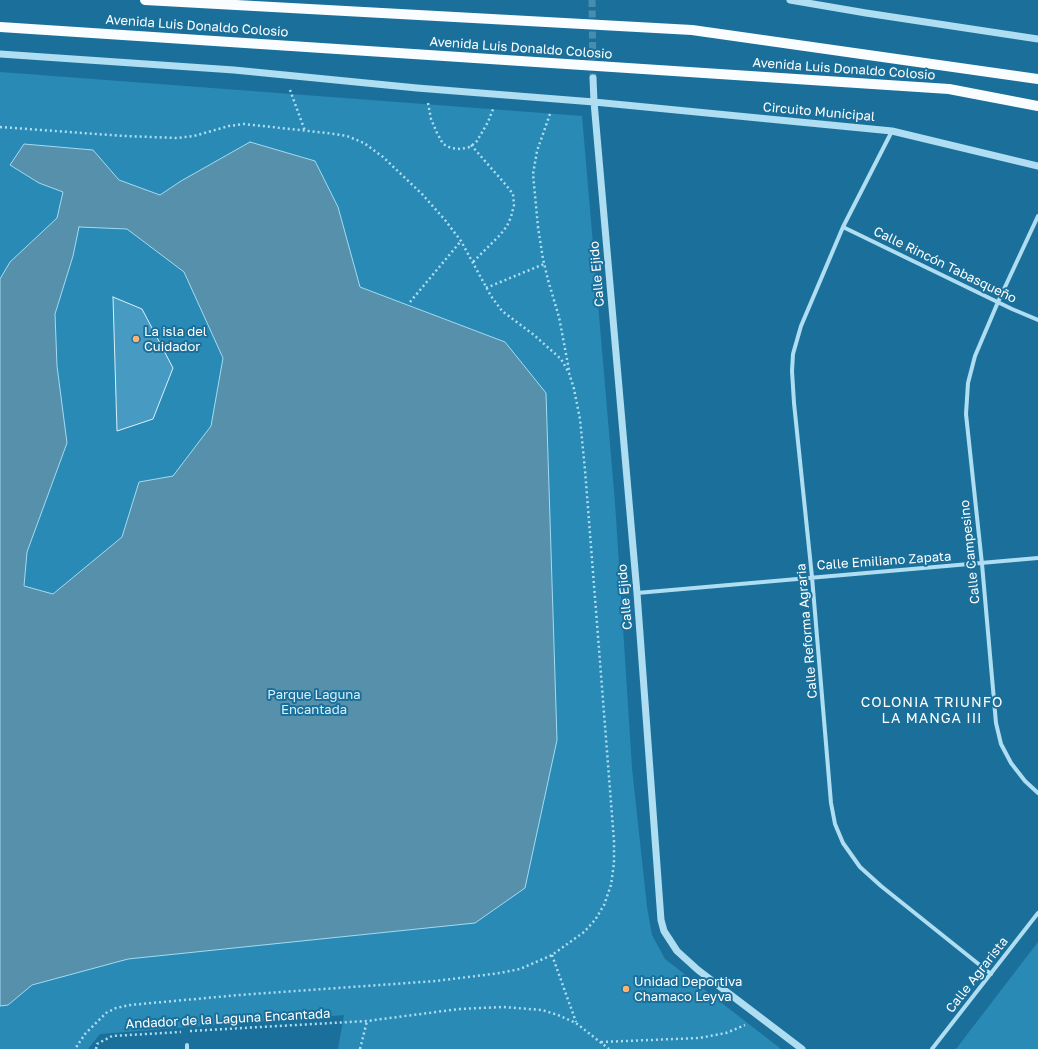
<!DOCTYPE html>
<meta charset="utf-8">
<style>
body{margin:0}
canvas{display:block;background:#1a709a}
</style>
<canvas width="1038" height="1049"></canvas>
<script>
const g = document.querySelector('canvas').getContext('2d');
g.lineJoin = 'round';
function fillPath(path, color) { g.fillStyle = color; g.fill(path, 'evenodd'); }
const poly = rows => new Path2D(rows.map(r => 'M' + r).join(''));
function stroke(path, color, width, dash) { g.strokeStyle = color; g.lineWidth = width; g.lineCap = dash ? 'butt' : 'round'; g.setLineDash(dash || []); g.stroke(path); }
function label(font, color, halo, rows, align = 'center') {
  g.font = font + ' "Golos Text",sans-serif'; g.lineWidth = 4; g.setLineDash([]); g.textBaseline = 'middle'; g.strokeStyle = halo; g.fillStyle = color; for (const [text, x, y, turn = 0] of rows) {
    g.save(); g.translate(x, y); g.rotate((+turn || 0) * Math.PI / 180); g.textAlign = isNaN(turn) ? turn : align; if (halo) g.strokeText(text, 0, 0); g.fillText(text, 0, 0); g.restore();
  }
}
fillPath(poly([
 [0,72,582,116,615,503,632,768,647,907,652,935,665,959,781,1049,338,1049,344,1015,100,1034,88,1049,0,1049],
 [1038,942,1038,1049,956,1049]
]), '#298ab6');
const water = poly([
 [250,142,315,161,338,207,360,287,505,342,546,393,557,740,525,888,475,923,128,959,32,985,8,1005,0,1006,0,279,10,262,57,218,63,192,39,183,10,165,24,144,93,150,119,180,160,195,181,181,250,142],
 [79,227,127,229,184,272,223,358,211,426,173,476,139,482,122,537,53,594,24,586,27,552,67,443,57,366,55,314,73,256,79,227]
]);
fillPath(water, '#5690ab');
stroke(water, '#a2dbf3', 1);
const building = poly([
 [113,297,142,309,173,368,153,419,117,431,113,297]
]);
fillPath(building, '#479bc2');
stroke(building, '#d7f0fc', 1);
stroke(poly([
 [592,0,593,78]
]), '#488dae', 7, [7, 3.5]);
stroke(poly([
 [290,90,305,131],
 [428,103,431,119,437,133,443,144,451,148,461,149,470,147,477,141,488,122,493,109],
 [550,114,537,151,533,174,538,227,543,259,548,280,559,317,569,370],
 [0,127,124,136,177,138,194,136,229,126,244,124,327,133,347,136,364,143,383,157,422,194,445,220,461,241,491,296,502,311,534,335,561,359,569,373,574,389,580,419,585,470,614,841,614,863,611,885,604,905,595,920,584,932,552,955,520,969,500,973,436,981,239,995,130,1005,116,1008,106,1013,85,1034,75,1049],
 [471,145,506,185,513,194,514,205,511,217,507,226,500,235,473,262],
 [486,288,544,264],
 [410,302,461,241],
 [552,955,576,1022],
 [190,1031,367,1021,459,1009,503,1007,542,1010,558,1015,576,1023,609,1049],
 [601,1042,699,1038,726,1033,745,1025],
 [96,1049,97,1044,112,1036,181,1032],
 [360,1049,367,1021]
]), '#afddf1', 2.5, [2, 3]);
stroke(poly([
 [892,131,843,227,801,326,793,354,792,371,794,403,812,577,831,803,835,824,843,843,860,867,881,886,991,974],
 [1038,216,998,302,975,356,968,383,966,414,982,564,996,723,1001,744,1011,763,1025,781,1038,793],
 [843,227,1012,309,1038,320],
 [637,593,1038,558],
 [187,1049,187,1045],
 [932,1049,1038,913]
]), '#afddf1', 4);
stroke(poly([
 [790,0,866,13,1038,39],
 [0,54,234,70,417,88,594,102,892,131,1038,166],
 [593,78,594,102,637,593,661,920,664,931,677,951,698,970,802,1049]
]), '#afddf1', 7);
stroke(poly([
 [145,0,692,30,1038,79],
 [0,27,949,89,1038,106]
]), '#fafdff', 10);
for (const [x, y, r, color] of [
 [136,339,4,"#ffb370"],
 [626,989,4,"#ffb370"]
]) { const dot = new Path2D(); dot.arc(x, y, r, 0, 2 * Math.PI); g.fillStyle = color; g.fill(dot); stroke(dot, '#1a709a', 1.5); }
label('13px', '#fff', '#1a709a', [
 ["Avenida Luis Donaldo Colosio",197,26,4],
 ["Avenida Luis Donaldo Colosio",521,48,4],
 ["Avenida Luis Donaldo Colosio",844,69,4],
 ["Circuito Municipal",819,112,5],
 ["Calle Rincón Tabasqueño",945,265,26],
 ["Calle Ejido",597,274,-95],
 ["Calle Campesino",970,552,-96],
 ["Calle Emiliano Zapata",884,561,-4],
 ["Calle Ejido",625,597,-95],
 ["Calle Reforma Agraria",807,631,-95],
 ["Calle Agrarista",977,975,-52],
 ["Andador de la Laguna Encantada",228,1019,-3]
]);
label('13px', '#fff', '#1a709a', [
 ["La isla del",144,332],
 ["Cuidador",144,347],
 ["Unidad Deportiva",634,982],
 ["Chamaco Leyva",634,997]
], 'left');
label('13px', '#d7f0fc', '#1a709a', [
 ["Parque Laguna",314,695],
 ["Encantada",314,710]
]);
g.letterSpacing = '1px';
label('14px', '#fff', '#1a709a', [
 ["COLONIA TRIUNFO",932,703],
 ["LA MANGA III",932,719]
]);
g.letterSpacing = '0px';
</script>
